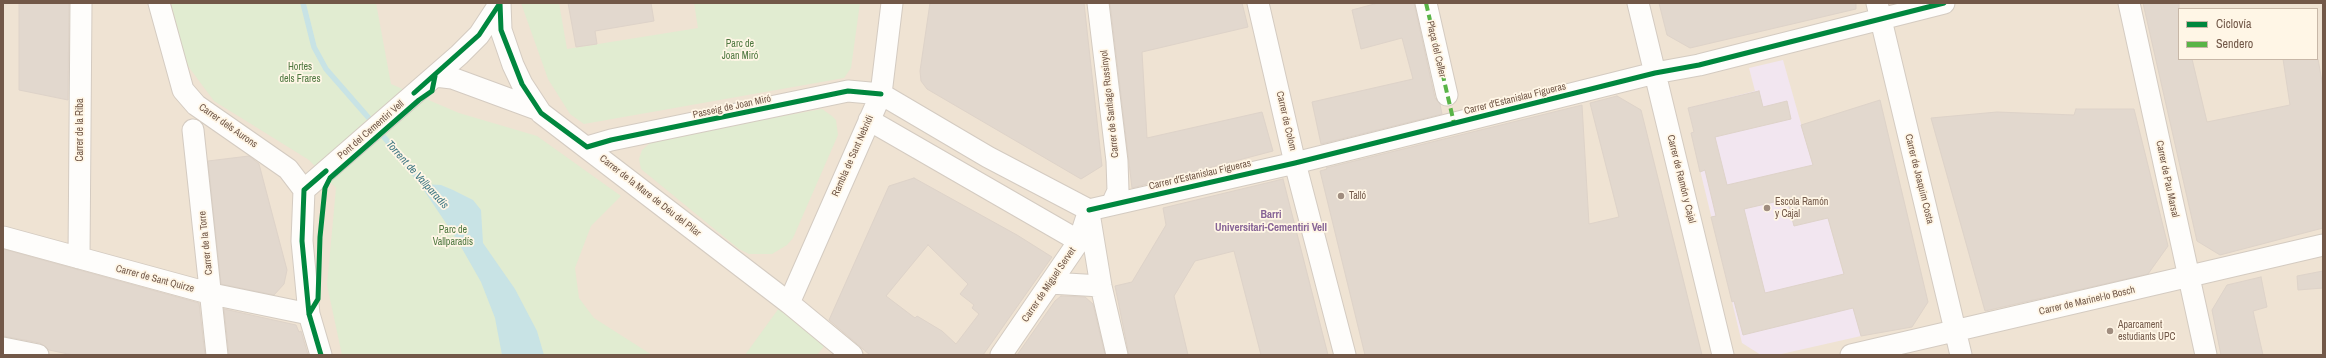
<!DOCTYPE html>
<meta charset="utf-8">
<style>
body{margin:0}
#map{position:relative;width:2326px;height:358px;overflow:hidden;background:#f6f0e6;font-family:"Archivo Narrow",sans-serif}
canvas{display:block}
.frame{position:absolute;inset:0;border:4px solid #725848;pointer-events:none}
.legend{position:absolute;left:2178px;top:8px;width:140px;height:52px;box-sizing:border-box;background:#fff6e6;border:1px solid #c7b7a7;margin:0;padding:5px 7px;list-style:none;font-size:12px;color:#725848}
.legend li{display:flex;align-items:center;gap:8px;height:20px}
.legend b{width:20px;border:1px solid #c7b7a7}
</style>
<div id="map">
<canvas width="2326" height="358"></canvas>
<div class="frame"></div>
<ul class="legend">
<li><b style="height:5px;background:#00873e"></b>Ciclovía</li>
<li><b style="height:5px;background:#59b447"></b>Sendero</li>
</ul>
</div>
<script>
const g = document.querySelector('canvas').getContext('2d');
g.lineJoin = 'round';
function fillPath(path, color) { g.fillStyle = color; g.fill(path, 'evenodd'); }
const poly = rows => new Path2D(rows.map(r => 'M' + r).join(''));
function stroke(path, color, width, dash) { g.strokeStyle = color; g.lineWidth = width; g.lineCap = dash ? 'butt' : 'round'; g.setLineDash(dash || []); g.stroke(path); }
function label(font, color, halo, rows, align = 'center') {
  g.font = font + ' "Archivo Narrow",sans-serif'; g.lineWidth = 3.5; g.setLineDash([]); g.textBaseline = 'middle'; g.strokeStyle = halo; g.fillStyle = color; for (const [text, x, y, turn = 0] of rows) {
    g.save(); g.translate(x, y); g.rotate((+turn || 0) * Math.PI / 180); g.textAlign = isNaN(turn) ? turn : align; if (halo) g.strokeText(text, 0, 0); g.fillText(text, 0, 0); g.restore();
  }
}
fillPath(poly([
 [3,3,2323,3,2323,355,3,355],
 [2179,9,2317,9,2317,59,2179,59]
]), '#efe3d3');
fillPath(poly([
 [1783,60,1861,336,1777,355,1761,355,1742,343,1691,133,1694,132,1688,108,1755,91,1749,68]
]), '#f2e6f0');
fillPath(poly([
 [171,3,376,3,391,84,459,113,537,136,621,196,591,226,575,268,579,298,594,318,652,355,342,355,327,285,336,188,309,160,214,101,185,62],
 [521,3,559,3,567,49,698,28,694,3,860,3,851,68,844,78,584,124,570,114,548,79],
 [822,109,832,116,836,120,838,135,793,238,787,245,772,254,749,254,739,249,641,169,639,159,642,150,655,139],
 [779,308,825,345,817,355,745,355]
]), '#e1ecd1');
fillPath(poly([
 [422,184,441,185,453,190,473,200,481,210,483,243,515,289,537,331,544,355,502,355,495,318,481,282,456,238,423,189]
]), '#c8e3e5');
stroke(poly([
 [303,3,314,47,326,69,374,124],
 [379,131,427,189]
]), '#c8e3e5', 5.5);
const building = poly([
 [19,3,69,3,68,100,19,90,19,3],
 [568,3,651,3,654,21,595,31,597,44,576,47,568,3],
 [930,3,1084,3,1102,166,1081,179,927,89,921,81,920,71,930,3],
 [1110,3,1242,3,1248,27,1142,52,1147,138,1262,112,1273,151,1132,188,1110,3],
 [1378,3,1414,3,1435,98,1440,104,1442,114,1321,144,1312,102,1413,79,1402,38,1361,49,1352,10,1378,3],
 [1659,3,1856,3,1856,9,1690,48,1667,35,1659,3],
 [2143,3,2179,3,2179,59,2192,59,2207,122,2290,105,2283,59,2318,59,2323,87,2323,228,2220,255,2197,241,2143,3],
 [1759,91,1763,107,1787,101,1791,119,1715,137,1727,185,1813,165,1801,125,1880,100,1928,302,1912,327,1861,336,1853,308,1743,335,1734,301,1732,302,1711,217,1716,216,1705,170,1700,172,1691,133,1694,132,1688,108,1759,91],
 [1787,199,1794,226,1828,218,1844,274,1765,293,1744,209,1787,199],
 [1617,96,1641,110,1702,355,1365,355,1320,171,1327,169,1326,168,1582,105,1589,224,1619,217,1590,103,1617,96],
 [2076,109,2134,109,2168,246,2148,274,1985,311,1931,118,1997,112,2074,115,2076,109],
 [249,156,259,164,287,270,284,284,274,295,221,284,208,161,249,156],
 [914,178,1017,235,1052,257,983,355,870,355,829,320,889,186,914,178],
 [928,245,968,284,960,294,974,305,972,308,979,314,956,344,942,331,917,316,915,318,886,296,928,245],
 [1283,179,1328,355,1261,355,1234,251,1195,261,1174,296,1188,355,1129,355,1115,286,1132,282,1166,225,1163,208,1283,179],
 [3,249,199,303,205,355,73,355,49,350,40,343,3,336,3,249],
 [2323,271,2323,288,2298,290,2297,276,2323,271],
 [2261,277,2267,307,2253,311,2263,355,2221,355,2212,310,2227,285,2261,277],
 [1061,296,1085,297,1093,304,1105,355,1017,355,1055,301,1061,296],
 [224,309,296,325,299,332,301,331,308,355,229,355,224,309]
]);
fillPath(building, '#e2d8ce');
stroke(building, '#ded3c9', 1);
const street = poly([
 [159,3,183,90,196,105,288,169,304,190],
 [500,3,501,30,513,65,522,84,541,113,789,303,852,355],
 [1098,3,1117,161,1118,191,1112,204],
 [1258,3,1295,163,1345,355],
 [1426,3,1447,95],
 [1638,3,1723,355],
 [1877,3,1961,355],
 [2129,3,2206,355],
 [435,76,452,78,539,110],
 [869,120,1079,241],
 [193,130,217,355],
 [587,147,611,140,848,91,881,94,988,157,1089,210],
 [304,190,459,55,479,35,500,3],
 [304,190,302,241,309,314,321,355],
 [1089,210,1295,163,1655,73,1699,65,1944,3],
 [1089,213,1101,286,1117,355],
 [3,237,212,294,309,314],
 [79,258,81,3],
 [1050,283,1101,286],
 [789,303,881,94,892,3],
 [3,348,38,355],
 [1001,355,1079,241,1089,210],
 [1851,355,2323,245]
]);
stroke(street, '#d4cbc1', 23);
stroke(street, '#fefdfb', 21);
stroke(poly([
 [1426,3,1454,123]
]), '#59b447', 4, [8, 4]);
stroke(poly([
 [500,3,501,30,522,84,541,113,587,147,611,140,848,91,881,94],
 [414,93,479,35,500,3],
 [1089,210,1295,163,1655,73,1699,65,1944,3],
 [309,314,318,299,320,237,325,188,330,178,419,100,432,91,435,76],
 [321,355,309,314,302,241,304,190,326,171]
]), '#00873e', 5);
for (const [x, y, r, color] of [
 [1341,196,4,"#a08d7f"],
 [1767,208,4,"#a08d7f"],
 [2110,331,4,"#a08d7f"]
]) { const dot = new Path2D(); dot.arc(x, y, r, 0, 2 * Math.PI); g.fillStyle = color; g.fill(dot); stroke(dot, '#fff6e6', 1.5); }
label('10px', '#4f7840', '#fff6e6', [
 ["Parc de",740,44],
 ["Joan Miró",740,56],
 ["Hortes",300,67],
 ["dels Frares",300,79],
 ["Parc de",453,230],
 ["Vallparadís",453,242]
]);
label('10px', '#725848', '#fff6e6', [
 ["Plaça del Celler",1436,49,77],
 ["Carrer d'Estanislau Figueras",1515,99,-14],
 ["Carrer de Santiago Russinyol",1110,104,-96],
 ["Passeig de Joan Miró",732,107,-12],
 ["Carrer de Colom",1286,121,77],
 ["Carrer dels Aurons",228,126,35],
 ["Carrer de la Riba",80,130,-90],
 ["Pont del Cementiri Vell",371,130,-41],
 ["Rambla de Sant Nebridi",853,156,-66],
 ["Carrer d'Estanislau Figueras",1200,175,-13],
 ["Carrer de Ramón y Cajal",1681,179,76],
 ["Carrer de Joaquim Costa",1919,179,76],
 ["Carrer de Pau Marsal",2167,179,78],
 ["Carrer de la Mare de Déu del Pilar",650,196,38],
 ["Carrer de la Torre",206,243,-96],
 ["Carrer de Sant Quirze",155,279,15],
 ["Carrer de Miguel Servet",1049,285,-56],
 ["Carrer de Marinel·lo Bosch",2087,301,-13]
]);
label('10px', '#725848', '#fff6e6', [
 ["Talló",1349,196],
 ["Escola Ramón",1775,202],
 ["y Cajal",1775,214],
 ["Aparcament",2118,325],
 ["estudiants UPC",2118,337]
], 'left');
label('italic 11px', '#427985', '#fff6e6', [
 ["Torrent de Vallparadis",417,175,48]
]);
label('bold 11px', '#866396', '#fff6e6', [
 ["Barri",1271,215],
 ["Universitari-Cementiri Vell",1271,228]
]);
</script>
